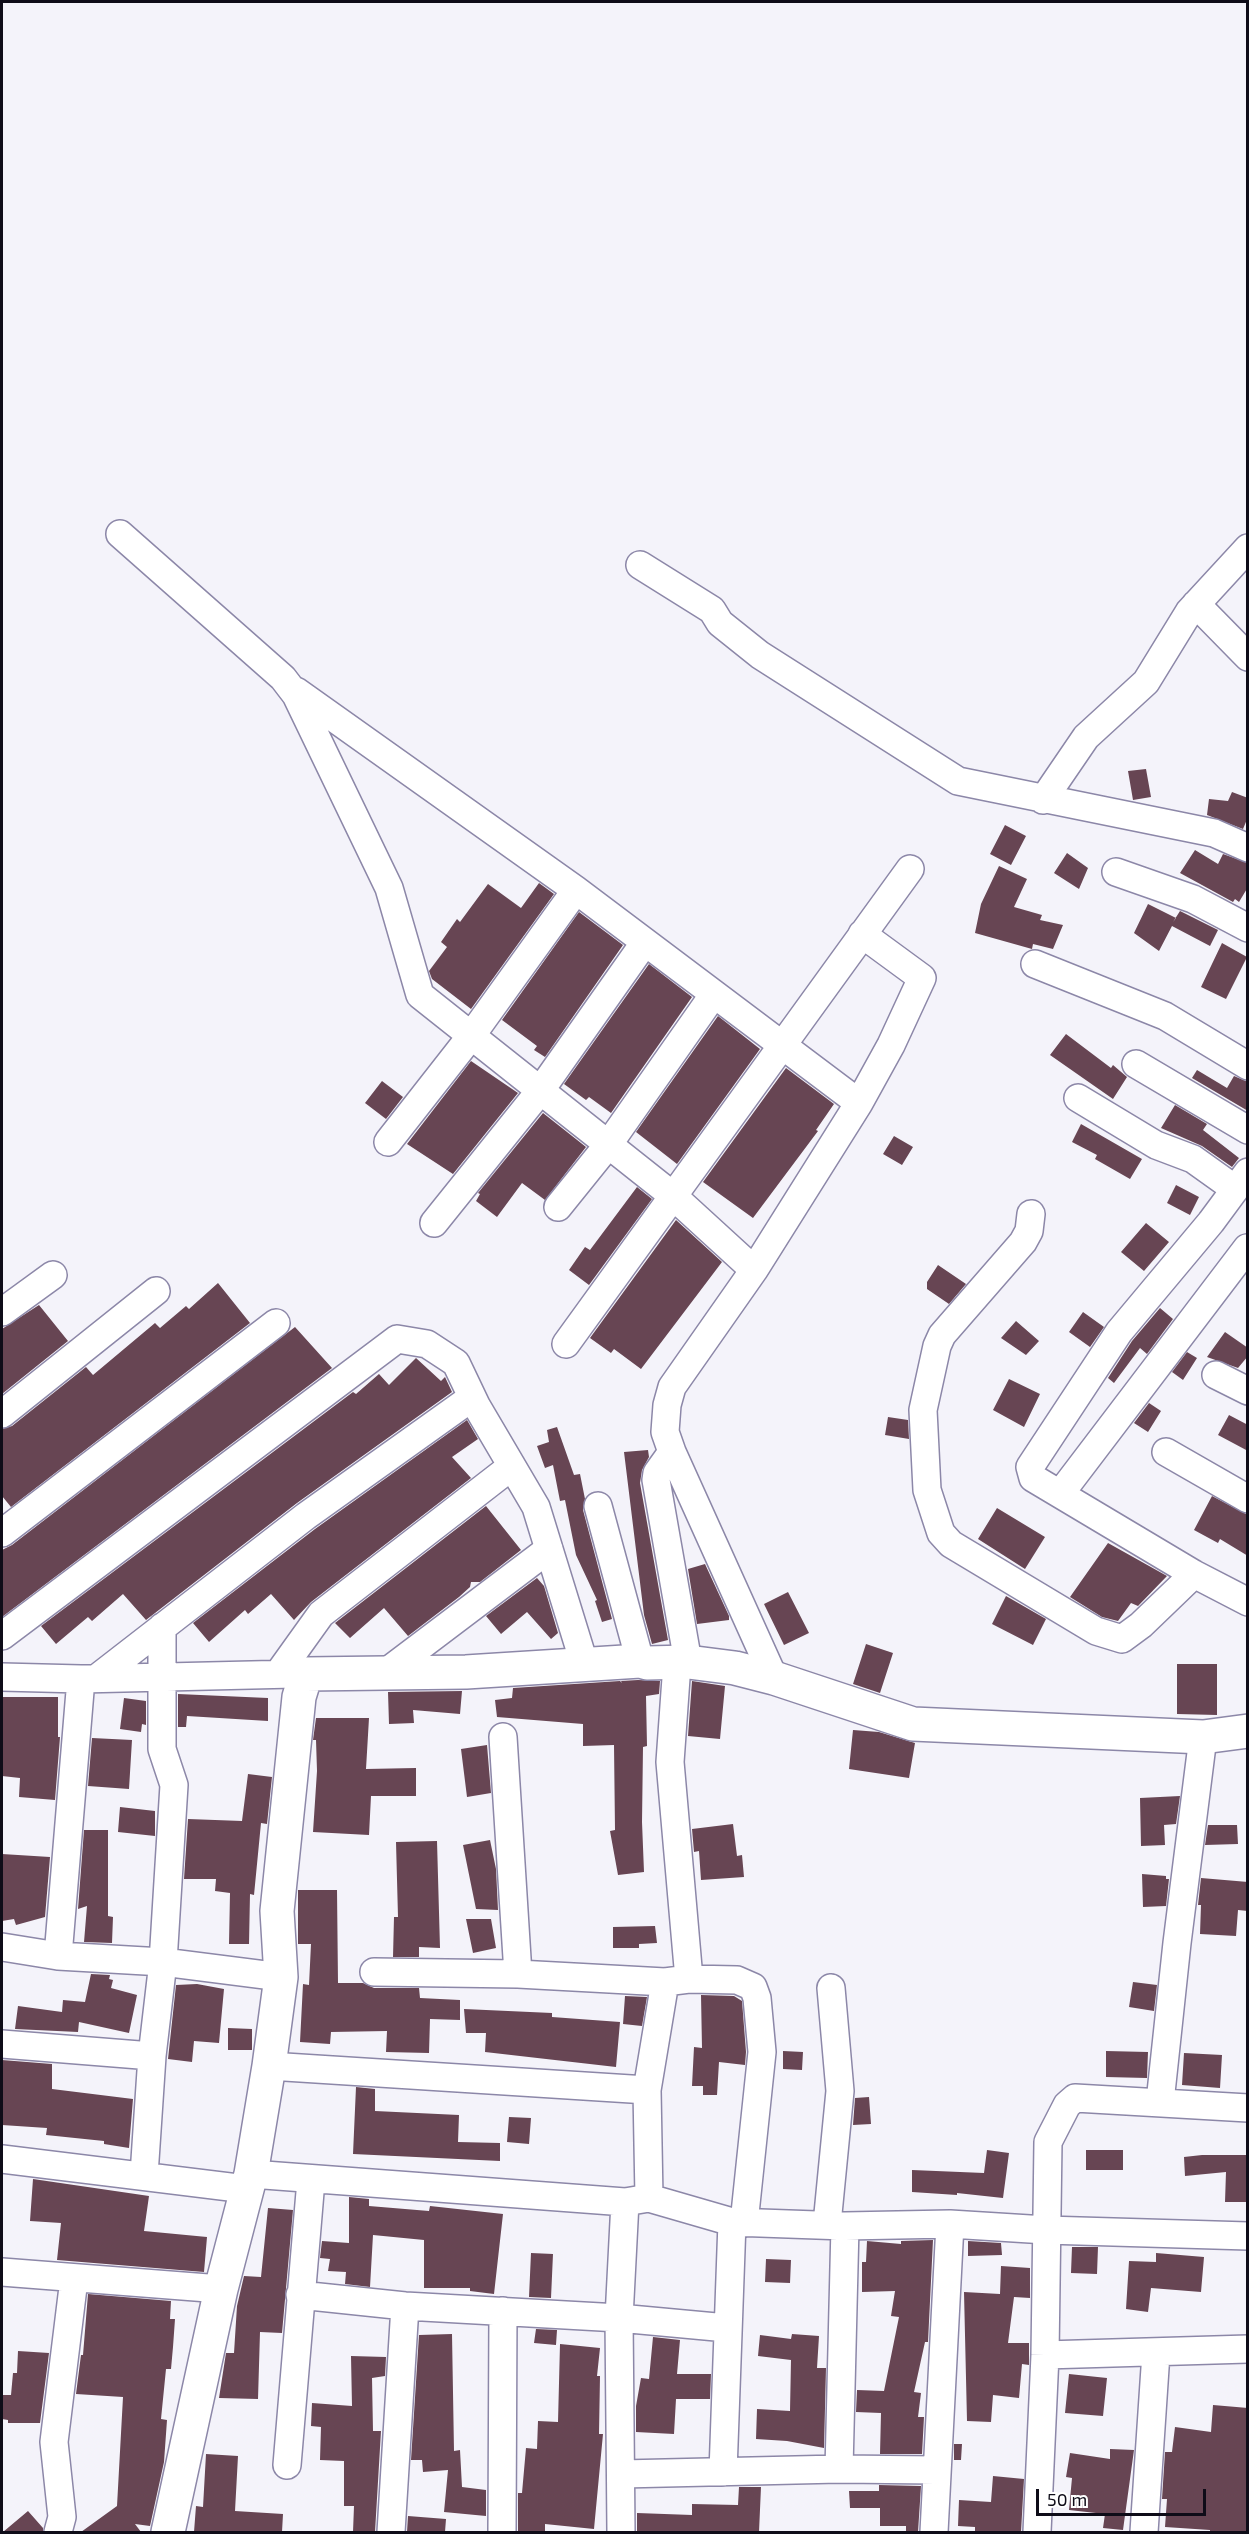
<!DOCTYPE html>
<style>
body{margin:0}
#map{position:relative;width:1249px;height:2534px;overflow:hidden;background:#f4f3fa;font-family:"Exo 2",sans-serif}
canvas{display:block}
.frame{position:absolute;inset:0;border:3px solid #0e0c18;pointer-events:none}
.scale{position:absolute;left:1036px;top:2489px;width:170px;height:27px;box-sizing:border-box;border:3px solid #0e0c18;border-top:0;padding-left:8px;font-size:18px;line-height:21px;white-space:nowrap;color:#0e0c18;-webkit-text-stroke:4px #fff;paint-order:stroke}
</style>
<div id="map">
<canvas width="1249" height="2534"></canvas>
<div class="frame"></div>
<div class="scale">50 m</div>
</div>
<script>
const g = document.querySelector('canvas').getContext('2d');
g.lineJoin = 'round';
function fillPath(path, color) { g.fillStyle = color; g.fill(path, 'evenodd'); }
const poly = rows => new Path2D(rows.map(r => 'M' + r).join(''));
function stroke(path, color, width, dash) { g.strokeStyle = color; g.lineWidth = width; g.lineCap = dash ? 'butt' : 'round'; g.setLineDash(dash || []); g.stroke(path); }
fillPath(poly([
 [1146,769,1151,797,1133,800,1128,771],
 [1232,792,1248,798,1248,817,1243,829,1207,815,1209,799,1228,801],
 [1005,825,1026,836,1011,865,990,854],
 [1195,850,1218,864,1223,854,1248,863,1248,887,1239,902,1235,899,1233,902,1180,873],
 [1067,853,1088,868,1079,889,1054,873],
 [999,866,1027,879,1014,907,1042,915,1040,920,1063,925,1053,949,1033,944,1032,949,975,933,981,904],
 [539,883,554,894,471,1009,432,979,429,971,447,947,441,942,457,919,460,922,488,884,521,908],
 [1148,904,1176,918,1173,922,1180,911,1218,930,1210,946,1172,926,1159,951,1134,933],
 [579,912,623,945,545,1057,534,1050,537,1046,502,1020],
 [1222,943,1247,957,1226,999,1201,987],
 [649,964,692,997,611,1113,589,1097,586,1100,564,1084],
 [718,1016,760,1049,677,1164,636,1132],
 [1066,1034,1111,1068,1113,1065,1127,1077,1113,1099,1050,1055],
 [471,1061,518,1093,453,1174,407,1144],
 [786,1068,834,1104,816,1130,818,1131,753,1218,703,1182],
 [1197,1070,1227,1088,1234,1076,1248,1082,1248,1111,1192,1078],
 [382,1081,403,1097,386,1119,365,1103],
 [1175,1105,1207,1124,1203,1130,1239,1158,1232,1167,1202,1146,1161,1128],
 [543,1113,586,1147,545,1200,522,1183,497,1217,476,1201,480,1194,478,1193],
 [1081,1124,1142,1159,1130,1179,1095,1159,1097,1155,1072,1142],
 [894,1136,913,1147,902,1165,883,1154],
 [1176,1185,1199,1197,1190,1215,1167,1203],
 [637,1187,652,1199,589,1285,569,1270,585,1247,590,1250],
 [676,1220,722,1262,641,1369,614,1349,611,1353,590,1338],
 [1146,1223,1169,1242,1144,1271,1121,1252],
 [938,1265,966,1284,949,1304,927,1289,927,1282],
 [218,1283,250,1323,11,1507,2,1496,2,1429,12,1426,86,1367,93,1375,155,1323,160,1328,186,1306,189,1309],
 [39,1305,68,1341,2,1394,2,1329],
 [1160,1308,1173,1319,1147,1354,1140,1348,1114,1383,1108,1378,1132,1341],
 [1083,1312,1104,1327,1090,1347,1069,1332],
 [1016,1321,1039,1341,1026,1355,1001,1338],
 [295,1327,332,1368,2,1617,2,1550,12,1545],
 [1225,1332,1248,1348,1248,1356,1238,1368,1207,1357],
 [1187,1352,1197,1358,1183,1380,1172,1372],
 [416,1358,441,1381,445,1377,452,1392,297,1503,146,1620,123,1594,92,1621,88,1617,56,1644,41,1626,353,1392,356,1394,379,1374,389,1385],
 [1009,1379,1040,1394,1024,1427,993,1410],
 [1149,1403,1161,1411,1148,1432,1134,1423],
 [1229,1415,1248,1425,1248,1451,1218,1435],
 [888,1417,908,1420,909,1439,885,1435],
 [467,1420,478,1439,452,1457,471,1478,311,1602,294,1620,271,1594,248,1614,245,1610,209,1642,193,1623,315,1529],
 [557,1427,574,1475,580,1474,585,1499,583,1510,612,1619,602,1622,595,1601,597,1600,576,1555,565,1500,560,1501,553,1465,545,1468,537,1446,549,1442,547,1430],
 [648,1450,649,1457,642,1470,640,1483,668,1640,652,1644,644,1615,624,1452],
 [1212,1496,1248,1515,1248,1556,1220,1539,1218,1543,1194,1530],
 [486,1506,521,1550,480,1582,471,1582,470,1587,459,1597,408,1636,384,1608,350,1638,335,1623],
 [997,1508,1045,1537,1025,1569,978,1539],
 [1108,1543,1167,1576,1138,1606,1131,1603,1118,1621,1102,1617,1070,1597],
 [705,1564,729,1616,729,1620,697,1624,688,1569],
 [537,1578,544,1586,558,1633,551,1639,527,1612,501,1634,486,1616],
 [788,1592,809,1633,784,1645,764,1604],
 [1006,1596,1046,1619,1033,1645,992,1624],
 [866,1644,893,1653,880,1693,853,1684],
 [1177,1664,1217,1664,1217,1715,1177,1714],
 [638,1680,660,1681,659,1694,646,1696,647,1746,643,1747,642,1822,644,1872,618,1875,610,1831,615,1830,614,1745,583,1746,583,1724,497,1717,495,1700,512,1698,513,1688,620,1681,622,1683,621,1681],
 [692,1681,725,1686,720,1739,688,1736],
 [462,1691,460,1714,413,1710,414,1723,389,1724,388,1692],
 [178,1694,268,1698,268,1721,187,1716,186,1727,178,1727],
 [2,1697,58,1697,58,1737,60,1737,55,1800,19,1797,20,1778,2,1776],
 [124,1698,146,1701,146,1725,142,1724,141,1732,120,1729],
 [316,1718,369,1718,366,1769,416,1768,416,1796,371,1796,369,1835,313,1832,317,1771,316,1740,313,1740],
 [853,1730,879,1732,915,1743,909,1778,849,1769],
 [92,1738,132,1740,129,1789,88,1786],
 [487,1745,491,1793,467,1797,461,1749],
 [248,1774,272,1777,267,1824,261,1823,254,1895,250,1894,249,1944,229,1944,230,1893,215,1891,216,1879,184,1879,188,1819,242,1821],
 [1180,1796,1176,1824,1164,1825,1165,1845,1141,1846,1140,1798],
 [120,1807,155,1811,155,1836,118,1832],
 [733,1824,737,1856,742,1855,744,1877,701,1880,699,1851,694,1852,692,1829],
 [1208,1825,1237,1825,1238,1844,1205,1845],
 [84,1830,108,1830,108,1916,113,1917,112,1943,84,1942,87,1906,78,1909],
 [490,1840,496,1869,498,1910,476,1909,463,1845],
 [437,1841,440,1948,419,1947,419,1957,393,1957,394,1917,398,1917,396,1842],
 [2,1854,50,1857,45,1917,16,1925,14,1919,2,1921],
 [1142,1874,1166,1876,1166,1879,1169,1879,1166,1906,1143,1907],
 [1201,1878,1248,1882,1248,1911,1238,1910,1236,1936,1200,1934,1201,1905,1198,1905],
 [298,1890,337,1890,338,1983,363,1983,374,1988,419,1988,420,1998,460,2000,460,2020,430,2019,429,2053,386,2052,387,2031,331,2032,330,2044,300,2042,303,1984,309,1985,311,1944,298,1944],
 [466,1919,491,1919,496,1948,473,1953],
 [655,1926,657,1943,639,1944,639,1948,613,1948,613,1927],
 [91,1974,110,1975,109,1979,113,1980,111,1988,137,1995,129,2033,79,2022,78,2032,15,2029,18,2006,62,2012,63,2000,85,2002],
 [1133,1982,1157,1985,1154,2011,1129,2007],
 [197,1984,224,1989,219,2043,194,2041,192,2062,168,2059,176,1985],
 [701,1995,734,1996,742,2001,746,2052,745,2065,719,2062,717,2095,703,2095,703,2086,692,2086,694,2047,702,2048],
 [625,1996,647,1997,642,2026,623,2024],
 [464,2009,552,2013,552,2017,620,2022,616,2067,485,2052,486,2033,466,2033],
 [228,2028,252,2029,252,2050,228,2050],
 [783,2051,803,2052,802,2070,783,2069],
 [1106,2051,1148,2052,1147,2078,1106,2077],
 [1184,2053,1222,2055,1220,2088,1182,2085],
 [2,2060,52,2064,52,2089,133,2099,129,2148,104,2144,104,2141,46,2135,47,2128,2,2125],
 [356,2087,375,2089,375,2111,459,2115,458,2142,500,2143,500,2161,353,2154],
 [869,2097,871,2124,853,2125,855,2098],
 [509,2117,531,2118,529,2144,507,2142],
 [987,2150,1009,2153,1003,2198,957,2193,957,2195,912,2192,912,2170,984,2173],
 [1086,2150,1123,2150,1123,2170,1086,2170],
 [1202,2155,1248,2155,1248,2202,1225,2202,1226,2172,1185,2176,1184,2157],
 [33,2179,149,2196,144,2231,207,2237,204,2272,57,2260,61,2223,30,2221],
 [349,2197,369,2199,369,2206,429,2211,430,2206,503,2214,494,2294,470,2291,470,2288,424,2288,424,2240,373,2235,370,2287,345,2284,346,2272,328,2271,330,2259,320,2258,322,2241,349,2243],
 [268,2208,293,2210,282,2333,260,2332,258,2399,219,2398,226,2353,234,2353,237,2306,244,2276,261,2277],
 [933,2240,928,2342,925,2342,914,2392,921,2393,918,2417,924,2417,922,2454,880,2454,881,2413,856,2412,857,2390,884,2391,899,2317,891,2316,895,2291,862,2292,862,2262,866,2262,867,2241,901,2244,901,2241],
 [968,2241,1001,2243,1002,2255,968,2256],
 [1072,2247,1098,2247,1097,2274,1071,2273],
 [531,2253,553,2254,551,2298,529,2297],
 [1156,2253,1204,2257,1201,2292,1151,2288,1148,2312,1126,2309,1129,2261,1156,2262],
 [766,2259,791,2260,790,2283,765,2282],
 [1001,2266,1030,2268,1030,2298,1014,2297,1008,2343,1029,2343,1029,2365,1022,2364,1019,2398,993,2395,991,2422,967,2421,964,2292,1000,2294],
 [88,2294,171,2301,170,2319,175,2319,173,2347,171,2369,166,2369,161,2419,167,2420,164,2462,150,2526,135,2524,141,2532,81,2532,117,2506,123,2397,76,2394,81,2355,83,2355],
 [536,2329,557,2330,556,2345,534,2343],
 [452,2334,454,2451,460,2450,462,2487,486,2490,486,2516,444,2512,448,2470,423,2472,422,2460,411,2460,419,2335],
 [792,2334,819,2336,817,2368,826,2368,824,2448,787,2441,756,2439,757,2409,790,2411,791,2360,758,2356,760,2335,791,2339],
 [653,2337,680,2340,677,2374,711,2374,710,2399,676,2399,674,2434,636,2432,636,2406,641,2378,649,2379],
 [560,2344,600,2348,597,2376,600,2376,599,2434,603,2434,594,2529,545,2524,545,2532,518,2532,518,2493,522,2493,526,2448,537,2449,538,2421,558,2422],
 [18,2351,49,2353,40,2423,8,2423,8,2420,2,2419,2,2395,11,2395,13,2373,17,2373],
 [351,2356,386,2357,385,2376,372,2378,373,2431,381,2431,375,2532,353,2532,354,2506,344,2506,344,2461,320,2460,321,2427,311,2426,312,2403,352,2406],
 [1069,2374,1107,2378,1103,2416,1065,2413],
 [1213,2405,1248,2408,1246,2532,1210,2532,1210,2530,1165,2527,1167,2499,1162,2499,1165,2452,1172,2452,1175,2427,1211,2432],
 [954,2444,962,2444,961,2460,954,2460],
 [1110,2449,1134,2450,1123,2530,1103,2528,1105,2514,1069,2510,1072,2478,1066,2477,1070,2453,1110,2459],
 [206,2454,238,2456,235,2511,283,2514,282,2532,194,2532,196,2506,203,2507],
 [993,2476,1024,2479,1021,2532,975,2532,975,2527,958,2526,959,2500,991,2502],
 [879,2485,921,2486,918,2532,906,2532,906,2526,880,2526,880,2508,850,2508,849,2491,879,2491],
 [739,2487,761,2487,759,2532,637,2532,637,2513,692,2515,692,2504,738,2505],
 [28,2511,43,2528,43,2532,3,2532],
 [408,2516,446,2519,445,2532,407,2532]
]), '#674553');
const minor = poly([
 [120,534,283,678,296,695,389,888,420,995,672,1195,754,1270],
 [640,565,712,610,720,623,760,655,958,781,1214,833,1248,848],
 [1196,604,1248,657],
 [296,691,576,890,859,1103],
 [1043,800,1086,737,1146,682,1189,612,1248,548],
 [1116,872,1193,899,1248,928],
 [1035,964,1165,1016,1248,1066],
 [1136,1064,1248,1130],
 [1078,1098,1156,1145,1193,1159,1235,1189],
 [388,1142,471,1036,576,890],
 [1248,1172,1211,1222,1119,1332,1030,1467,1033,1478,1194,1574,1248,1602],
 [558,1207,608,1145,714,994],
 [1031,1214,1029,1231,1023,1242,942,1335,937,1346,923,1410,927,1490,941,1533,951,1544,1096,1631,1122,1639,1141,1625,1194,1574],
 [434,1223,540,1091,645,942],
 [2,1312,53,1275],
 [566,1344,910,869],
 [1216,1375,1248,1391],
 [2,1414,156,1291],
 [672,1452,657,1473,656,1480,688,1662],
 [1166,1452,1248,1499],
 [1060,1494,1247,1248],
 [598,1506,640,1661],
 [2,1533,276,1323],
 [2,1636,397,1339,427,1344,456,1363,476,1405],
 [677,1664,670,1762,689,1979],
 [385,1673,549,1549],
 [278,1674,321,1614,512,1466],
 [2,1677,81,1679,294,1674],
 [97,1678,306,1516,467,1401,476,1405,536,1507,585,1666],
 [774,1678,672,1452,665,1432,667,1405,672,1387,754,1270,859,1103,891,1045,922,978,862,934],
 [503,1737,518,1974],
 [2,1947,58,1956,163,1962,281,1977],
 [58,1956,81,1679],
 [374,1972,518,1974,665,1982,689,1979,737,1980,753,1987,757,1998,762,2052,744,2223],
 [2,2044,152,2056],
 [269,2066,647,2090],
 [1160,2102,1177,1943,1203,1737],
 [2,2159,246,2189],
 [251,2174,625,2202,649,2198,732,2222,845,2226,950,2224,1046,2230,1248,2236],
 [144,2175,152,2056,163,1962,174,1785,162,1749,162,1627],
 [649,2198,647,2090,665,1982],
 [827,2224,840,2091,831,1988],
 [2,2272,221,2289],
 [300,2295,405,2306,619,2318,727,2328],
 [1045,2355,1248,2349],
 [287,2465,311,2180],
 [839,2469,845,2226],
 [723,2472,732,2222],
 [622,2474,839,2469,936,2470],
 [58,2532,62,2517,54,2442,74,2279],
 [391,2532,405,2306],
 [502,2532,503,2311],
 [621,2532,619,2318,625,2202],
 [934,2532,950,2224],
 [1037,2532,1045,2355,1048,2142,1067,2105,1075,2098,1248,2108],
 [1144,2532,1156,2353]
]);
const tertiary = poly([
 [168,2532,221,2289,251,2174,269,2066,281,1977,277,1911,299,1697,306,1674,466,1672,640,1661,647,1663,688,1662,735,1668,774,1678,913,1724,1203,1737,1248,1731]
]);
stroke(minor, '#8c87a8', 30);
stroke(tertiary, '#8c87a8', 36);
stroke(minor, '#fff', 27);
stroke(tertiary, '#fff', 33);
</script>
